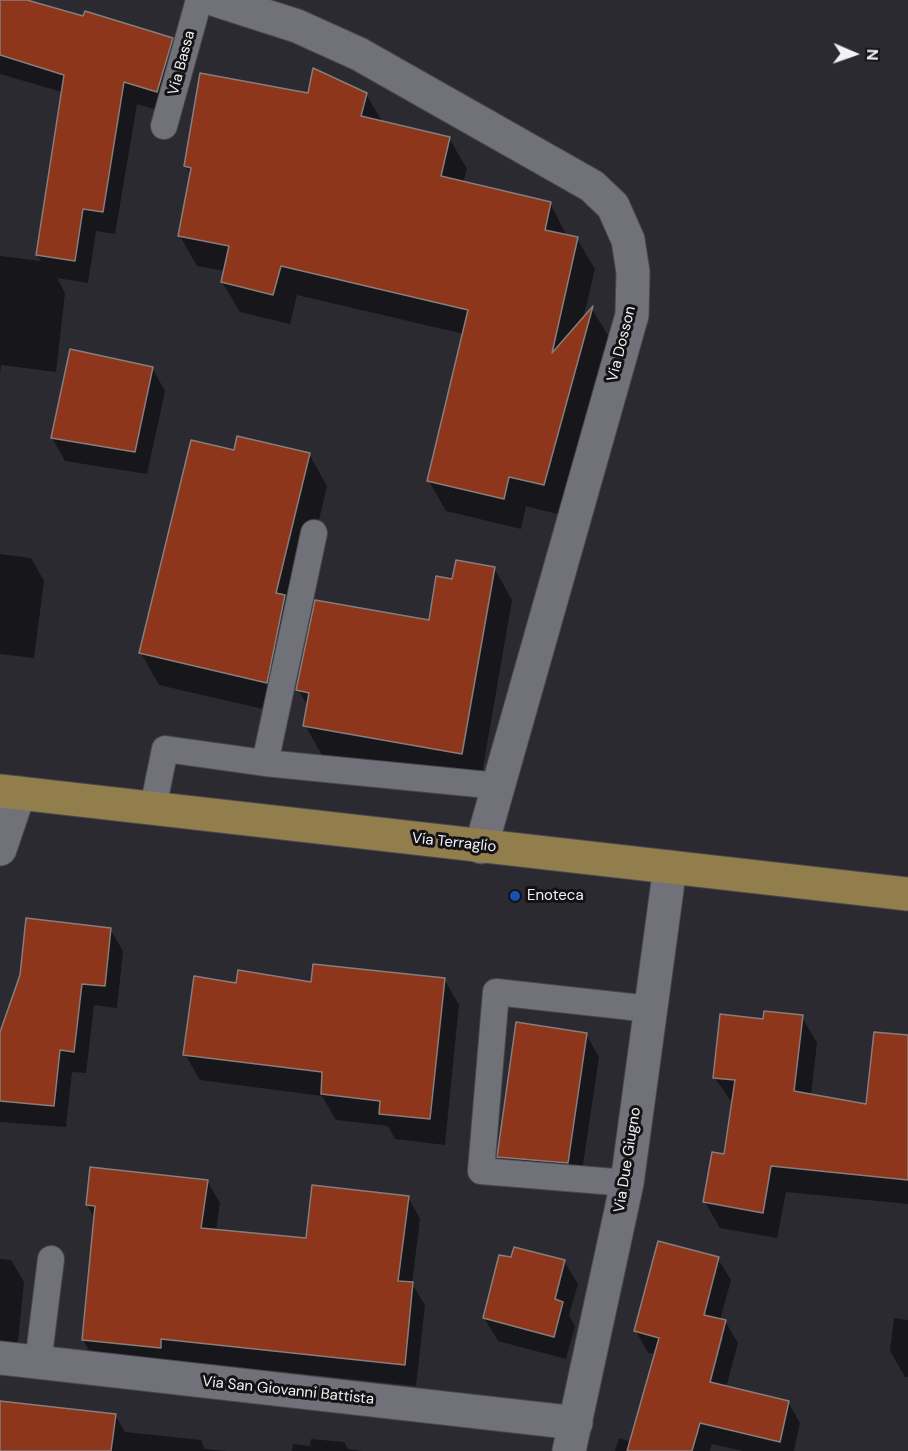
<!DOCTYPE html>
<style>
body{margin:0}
#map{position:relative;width:908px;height:1451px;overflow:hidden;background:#2b2a31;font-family:"DM Sans",sans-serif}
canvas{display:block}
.north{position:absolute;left:824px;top:24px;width:60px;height:60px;-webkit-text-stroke:4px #131316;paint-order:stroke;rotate:92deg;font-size:16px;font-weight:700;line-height:24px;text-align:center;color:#f2f2f6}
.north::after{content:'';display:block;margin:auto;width:21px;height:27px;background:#f2f2f6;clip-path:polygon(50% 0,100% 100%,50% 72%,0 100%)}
</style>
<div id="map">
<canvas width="908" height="1451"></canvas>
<div class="north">N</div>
</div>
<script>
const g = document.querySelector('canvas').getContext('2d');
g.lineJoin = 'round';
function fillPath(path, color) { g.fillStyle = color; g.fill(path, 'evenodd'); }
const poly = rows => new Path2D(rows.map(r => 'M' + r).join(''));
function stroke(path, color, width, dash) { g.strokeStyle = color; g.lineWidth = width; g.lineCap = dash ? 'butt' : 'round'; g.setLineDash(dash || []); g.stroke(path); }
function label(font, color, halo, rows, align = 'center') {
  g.font = font + ' "DM Sans",sans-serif'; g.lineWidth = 6; g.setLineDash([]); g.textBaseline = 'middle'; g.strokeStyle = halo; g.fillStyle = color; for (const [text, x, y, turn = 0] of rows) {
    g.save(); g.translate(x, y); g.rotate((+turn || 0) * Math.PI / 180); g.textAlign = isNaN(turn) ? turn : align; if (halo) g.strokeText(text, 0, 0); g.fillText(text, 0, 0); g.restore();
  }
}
fillPath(poly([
 [0,0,22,0,172,39,185,62,170,114,137,104,115,234,96,231,88,283,57,278,65,293,56,372,1,365,0,374,0,256,41,261,37,255,62,92,0,74],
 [309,94,366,94,383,123,449,138,467,169,463,183,550,203,567,236,577,239,595,269,583,319,592,309,609,337,561,515,526,506,521,529,446,511,429,481,464,334,297,295,290,324,240,312,222,282,225,271,197,266,180,236,191,176,185,165],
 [152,368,165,391,147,474,65,461,52,438],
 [235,452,309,454,327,486,296,616,285,714,159,685,141,653],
 [0,554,31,558,44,581,34,658,0,654],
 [494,568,512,600,480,785,323,757,305,725,308,707,298,689,430,622],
 [110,929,123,951,117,1008,94,1005,86,1073,72,1072,66,1127,0,1122,0,1037],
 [444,979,459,1005,445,1145,395,1139,388,1126,336,1120,322,1096,200,1080,185,1054,238,984],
 [802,1017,817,1043,811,1095,867,1105,908,1037,908,1204,786,1192,777,1238,720,1228,705,1202,725,1155,733,1104,715,1078,765,1020],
 [586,1034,599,1057,580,1185,512,1179,499,1156],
 [207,1181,220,1203,216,1231,307,1240,408,1197,420,1219,412,1284,425,1305,416,1386,173,1360,172,1369,96,1362,83,1340,95,1219,87,1205],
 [0,1259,11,1260,24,1282,17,1351,0,1349],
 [512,1259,564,1261,578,1284,569,1315,575,1326,566,1359,498,1341,484,1318],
 [718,1259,731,1280,720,1320,725,1321,738,1343,726,1388,788,1402,800,1423,794,1451,743,1451,712,1444,710,1451,615,1451,619,1438,631,1442,656,1354,648,1353,636,1331],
 [720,1337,723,1337,709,1390,706,1389],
 [894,1318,908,1320,908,1377,905,1377,890,1351],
 [0,1403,115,1415,125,1432,201,1440,205,1449,227,1451,0,1451],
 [311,1439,344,1442,348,1449,362,1451,292,1451,293,1444,310,1446]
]), '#0007');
const building = poly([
 [0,0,27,0,83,16,85,11,173,38,157,92,124,82,103,212,83,209,75,261,36,255,64,75,0,55,0,0],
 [313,68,367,93,361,116,450,137,441,176,551,202,545,230,578,237,552,353,593,306,544,485,509,477,504,499,427,481,468,310,281,266,273,295,221,282,229,246,178,236,191,168,184,166,200,73,308,93,313,68],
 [70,349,153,367,135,452,51,438,70,349],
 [237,436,310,453,276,593,285,595,267,683,139,653,191,440,234,450,237,436],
 [456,560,495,567,462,754,303,726,309,693,296,690,315,600,429,620,436,576,452,579,456,560],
 [26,918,111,928,105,986,82,984,74,1052,60,1050,54,1106,0,1101,0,1032,20,975,26,918],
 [313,964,445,978,430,1119,379,1114,380,1101,321,1094,322,1072,183,1055,194,976,236,983,238,970,311,982,313,964],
 [764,1011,803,1015,794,1091,866,1104,874,1032,908,1035,908,1180,771,1166,763,1213,703,1202,712,1152,724,1154,735,1080,713,1078,720,1014,763,1019,764,1011],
 [516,1022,587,1033,568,1163,497,1157,516,1022],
 [90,1167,208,1180,201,1228,306,1238,312,1185,409,1196,398,1281,413,1282,405,1365,161,1339,161,1348,82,1340,95,1206,86,1205,90,1167],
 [658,1241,719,1257,704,1315,726,1320,710,1382,789,1401,780,1442,700,1423,692,1451,627,1451,659,1338,634,1331,658,1241],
 [514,1247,565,1260,555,1299,563,1302,554,1337,483,1318,499,1255,511,1257,514,1247],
 [0,1401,116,1414,111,1451,0,1451,0,1401]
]);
fillPath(building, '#8d361b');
stroke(building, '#877e7c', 1.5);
const lane = poly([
 [164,126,199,0],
 [265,763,314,533],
 [153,808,165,749,265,763,498,786],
 [627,1183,481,1171,496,992,650,1009],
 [38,1363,51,1259]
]);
const street = poly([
 [216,0,297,26,359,54,592,186,613,206,628,240,633,272,632,315,481,847],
 [0,849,19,793],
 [0,1358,576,1423],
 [569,1451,627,1183,670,867]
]);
const primary = poly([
 [0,791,908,894]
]);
stroke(lane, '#49494d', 28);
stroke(street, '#49494d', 35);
stroke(primary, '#49494d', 35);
stroke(lane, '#717179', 26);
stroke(street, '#717179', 33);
stroke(primary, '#927e4d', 33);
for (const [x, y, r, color] of [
 [515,896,6,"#1a4fb4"]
]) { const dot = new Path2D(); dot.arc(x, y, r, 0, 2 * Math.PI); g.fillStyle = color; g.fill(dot); stroke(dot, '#131316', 2); }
label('15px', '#f2f2f6', '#131316', [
 ["Via Bassa",182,63,-75],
 ["Via Dosson",622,344,-76],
 ["Via Terraglio",454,843,6],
 ["Via Due Giugno",628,1160,-81],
 ["Via San Giovanni Battista",288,1391,6]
]);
label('15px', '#f2f2f6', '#131316', [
 ["Enoteca",527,896]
], 'left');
</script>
